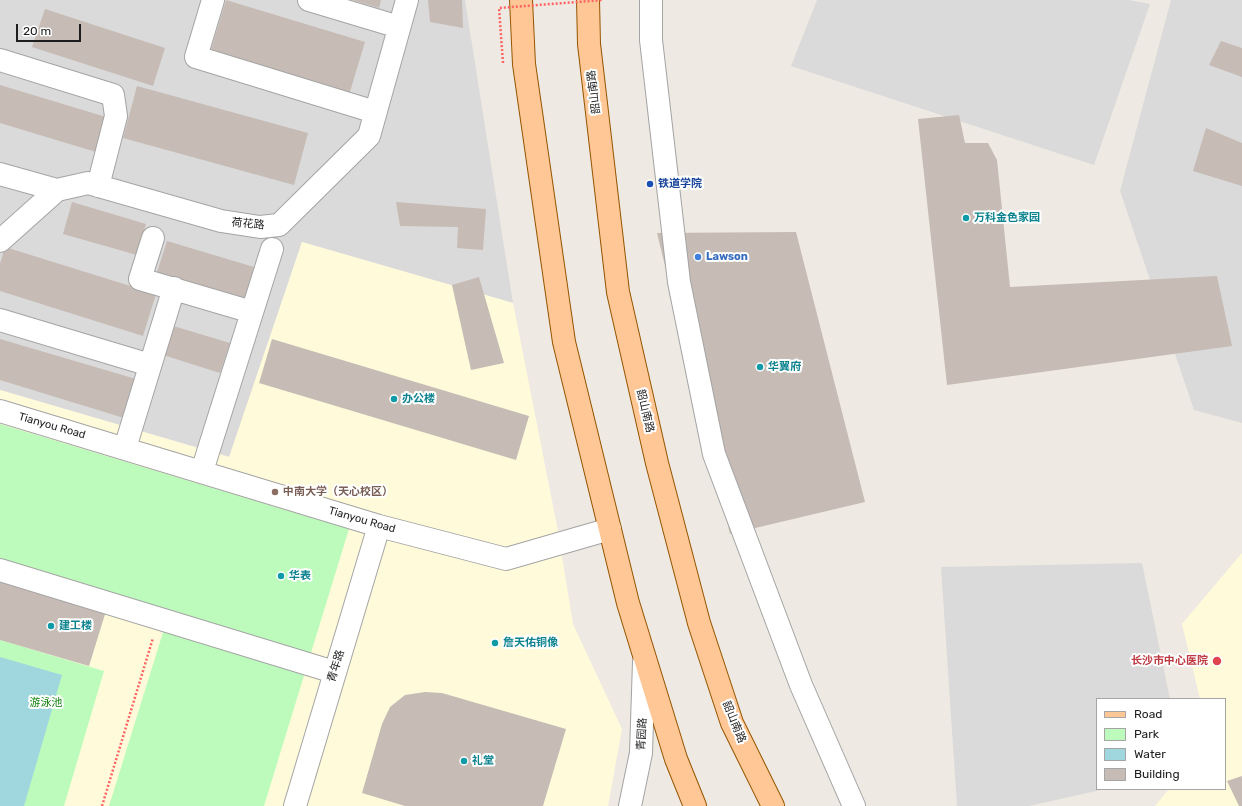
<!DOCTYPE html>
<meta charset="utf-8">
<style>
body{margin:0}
#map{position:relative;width:1242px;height:806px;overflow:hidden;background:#eee9e2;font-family:Rubik,sans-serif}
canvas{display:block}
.legend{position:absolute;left:1096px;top:698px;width:130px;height:92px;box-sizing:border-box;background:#fff;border:1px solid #a5a5a5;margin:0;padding:5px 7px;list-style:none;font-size:12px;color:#1d1d1d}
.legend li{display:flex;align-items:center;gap:8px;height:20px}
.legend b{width:20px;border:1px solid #a5a5a5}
.scale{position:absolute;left:16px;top:24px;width:65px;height:18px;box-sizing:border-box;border:2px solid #1d1d1d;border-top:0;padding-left:5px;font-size:12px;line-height:14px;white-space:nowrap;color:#1d1d1d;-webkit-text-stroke:3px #fff;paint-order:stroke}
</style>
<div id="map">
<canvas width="1242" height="806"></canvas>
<ul class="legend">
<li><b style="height:5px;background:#ffc796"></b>Road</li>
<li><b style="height:11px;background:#bdfbbc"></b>Park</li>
<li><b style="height:11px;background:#a0d6de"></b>Water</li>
<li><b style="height:11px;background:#c6bbb5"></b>Building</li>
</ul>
<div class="scale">20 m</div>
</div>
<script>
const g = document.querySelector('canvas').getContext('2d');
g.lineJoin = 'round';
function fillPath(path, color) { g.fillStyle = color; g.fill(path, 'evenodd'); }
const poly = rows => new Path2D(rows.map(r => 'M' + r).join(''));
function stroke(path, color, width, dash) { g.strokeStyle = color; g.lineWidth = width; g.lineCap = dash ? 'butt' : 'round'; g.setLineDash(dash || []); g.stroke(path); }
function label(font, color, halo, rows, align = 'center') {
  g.font = font + ' Rubik,"Noto Sans SC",sans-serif'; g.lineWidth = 4; g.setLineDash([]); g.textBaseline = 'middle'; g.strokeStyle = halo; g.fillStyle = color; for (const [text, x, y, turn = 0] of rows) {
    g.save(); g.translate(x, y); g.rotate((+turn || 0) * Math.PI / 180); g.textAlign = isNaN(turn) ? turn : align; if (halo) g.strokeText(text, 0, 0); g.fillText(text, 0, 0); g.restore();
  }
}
fillPath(poly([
 [0,0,465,0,513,303,302,242,230,457,0,390],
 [817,0,1129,0,1150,4,1094,165,791,66],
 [1171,0,1242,0,1242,423,1194,410,1120,191],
 [1142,563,1170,699,1097,699,1097,789,1105,789,1029,806,957,806,941,567]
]), '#dbdada');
fillPath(poly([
 [302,242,513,303,557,526,573,624,622,729,608,806,0,806,0,390,229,457],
 [1242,553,1242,806,1155,806,1169,789,1225,789,1225,699,1200,699,1182,624]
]), '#fffbda');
fillPath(poly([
 [0,424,349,529,264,806,109,806,164,629,0,579],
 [0,640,104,671,64,806,0,806]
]), '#bdfbbc');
fillPath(poly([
 [0,657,62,675,24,806,0,806]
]), '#a0d6de');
fillPath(poly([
 [226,0,365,42,349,95,210,53],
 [352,0,381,0,379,8],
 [428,0,462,0,463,28,430,22],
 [45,9,165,48,153,86,32,47],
 [1221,41,1242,48,1242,77,1209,65],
 [0,85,106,117,96,152,0,123],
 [137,86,308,133,294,185,123,138],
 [959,115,965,143,988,143,997,160,1010,287,1217,276,1232,346,947,385,918,119],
 [1206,128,1242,143,1242,186,1193,171],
 [72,202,146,224,137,255,63,234],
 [396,202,486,209,483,250,457,248,458,227,400,226],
 [796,232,865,502,730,534,657,233],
 [167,241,254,267,245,299,157,272],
 [5,247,156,294,143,336,0,291,0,264],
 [479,277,504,363,471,370,452,285],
 [170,325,230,343,220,373,160,354],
 [0,339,136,379,124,418,0,380],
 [272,339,529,416,516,460,259,383],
 [0,579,106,611,89,666,0,640],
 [425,692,442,693,566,729,543,806,405,806,362,793,382,724,390,707,405,695],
 [1242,776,1242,806,1239,806,1227,781]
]), '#c6bbb5');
const minor = poly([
 [213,0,196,57,375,112],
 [309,0,389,24],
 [651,0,651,40,679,282,714,454,801,685,854,806],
 [0,60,113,95,116,116,98,186],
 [0,174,57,190],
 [153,238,140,279,252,312],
 [0,241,57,190,88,183,221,221,260,227,279,225,369,136,407,0],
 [0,320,150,365],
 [0,411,379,526,506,559,610,529],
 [125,448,174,288],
 [202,471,272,249],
 [0,570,334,672],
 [295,806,379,526],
 [630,806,641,753,644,662]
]);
const major = poly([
 [521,0,524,64,564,342,628,603,676,759,695,806],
 [588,0,589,44,618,292,657,463,699,623,732,723,773,806]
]);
stroke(minor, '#a4a4a4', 24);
stroke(major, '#955500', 24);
stroke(poly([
 [102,806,153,638]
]), '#ff6362', 2.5, [2, 2]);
stroke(minor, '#fff', 22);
stroke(major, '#ffc796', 22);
stroke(poly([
 [503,63,499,8,603,0]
]), '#ff6362', 2.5, [2, 2]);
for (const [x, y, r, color] of [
 [650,184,4,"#1a4fb4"],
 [966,218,4,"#0f9aa8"],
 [698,257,4,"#3f7fe0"],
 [760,367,4,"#0f9aa8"],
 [394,399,4,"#0f9aa8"],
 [275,492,4,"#8d6e63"],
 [281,576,4,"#0f9aa8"],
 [51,626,4,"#0f9aa8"],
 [495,643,4,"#0f9aa8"],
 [1217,661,5,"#e0444e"],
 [464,761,4,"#0f9aa8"]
]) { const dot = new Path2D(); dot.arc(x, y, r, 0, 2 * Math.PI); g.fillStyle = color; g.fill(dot); stroke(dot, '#fff', 1.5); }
label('11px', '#1d1d1d', '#fff', [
 ["韶山南路",594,92,-97],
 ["荷花路",248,224,5],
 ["韶山南路",645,411,77],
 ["Tianyou Road",52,426,16],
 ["Tianyou Road",362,520,16],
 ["青年路",336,666,-73],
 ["韶山南路",734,722,68],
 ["青园路",642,734,-87]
]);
label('bold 11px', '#164399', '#fff', [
 ["铁道学院",658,184]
], 'left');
label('bold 11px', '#0d838f', '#fff', [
 ["万科金色家园",974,218],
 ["华翼府",768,367],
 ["办公楼",402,399],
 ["华表",289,576],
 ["建工楼",59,626],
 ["詹天佑铜像",503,643],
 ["礼堂",472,761]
], 'left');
label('bold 11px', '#366cbe', '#fff', [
 ["Lawson",706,257]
], 'left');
label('bold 11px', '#785e54', '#fff', [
 ["中南大学（天心校区）",283,492]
], 'left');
label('bold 11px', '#be3a42', '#fff', [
 ["长沙市中心医院",1208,661]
], 'right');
label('11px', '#097e07', '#fff', [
 ["游泳池",46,703]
]);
</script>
